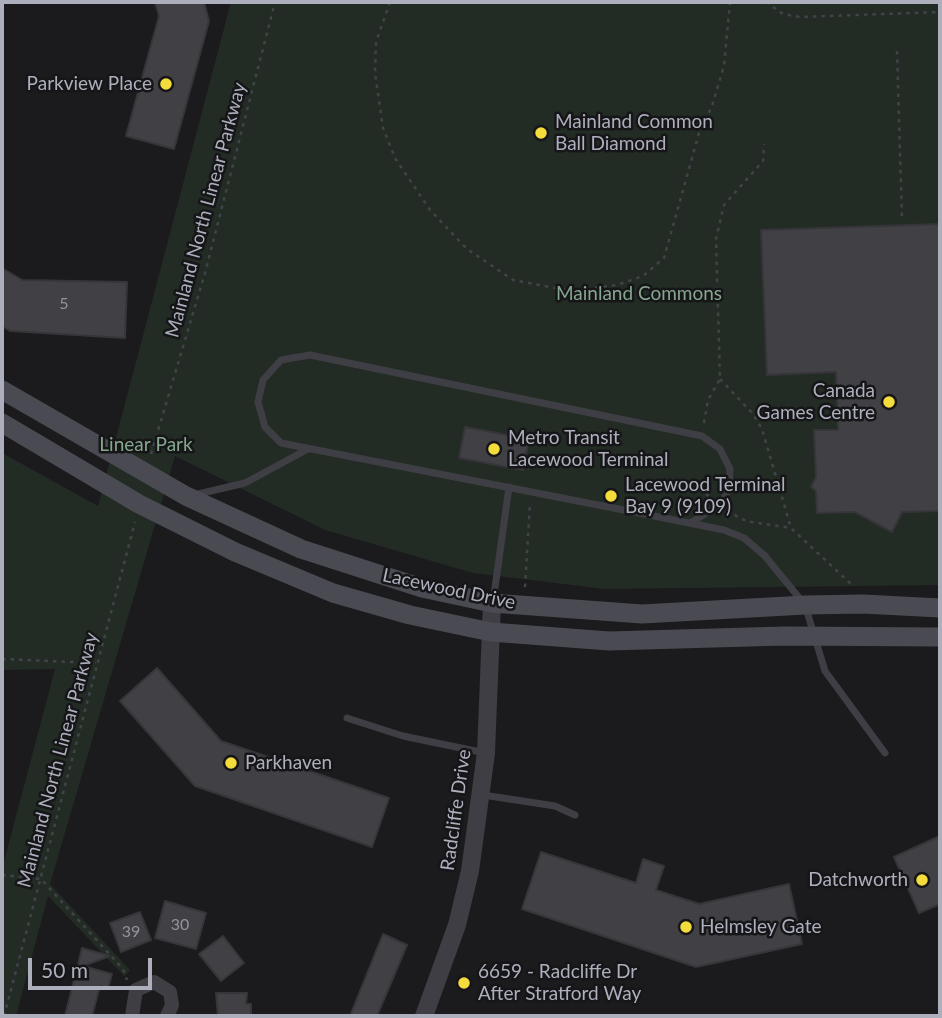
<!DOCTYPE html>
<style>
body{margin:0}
#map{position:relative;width:942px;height:1018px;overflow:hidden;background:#1b1b1d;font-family:Lato,sans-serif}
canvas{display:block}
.frame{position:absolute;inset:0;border:4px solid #adafbd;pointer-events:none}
.scale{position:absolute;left:28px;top:958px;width:124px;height:32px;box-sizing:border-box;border:4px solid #adafbd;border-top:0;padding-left:9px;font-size:21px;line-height:24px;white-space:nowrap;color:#adafbd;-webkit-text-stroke:5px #161618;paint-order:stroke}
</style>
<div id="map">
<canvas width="942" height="1018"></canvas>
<div class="frame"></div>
<div class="scale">50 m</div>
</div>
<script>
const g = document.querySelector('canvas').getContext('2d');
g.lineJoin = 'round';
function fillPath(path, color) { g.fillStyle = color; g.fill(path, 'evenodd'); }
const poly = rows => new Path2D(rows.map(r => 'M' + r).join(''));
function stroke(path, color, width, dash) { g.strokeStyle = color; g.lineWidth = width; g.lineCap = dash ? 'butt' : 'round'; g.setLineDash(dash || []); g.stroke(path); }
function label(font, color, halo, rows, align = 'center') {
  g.font = font + ' Lato,sans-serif'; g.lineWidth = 5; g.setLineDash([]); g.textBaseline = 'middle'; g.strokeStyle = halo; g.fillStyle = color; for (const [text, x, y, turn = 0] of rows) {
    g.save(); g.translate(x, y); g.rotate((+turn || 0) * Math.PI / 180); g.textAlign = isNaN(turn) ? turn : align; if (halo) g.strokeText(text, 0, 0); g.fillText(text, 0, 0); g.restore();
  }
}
fillPath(poly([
 [231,2,940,2,940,585,605,589,473,573,325,530,175,456,50,884,130,970,124,976,48,896,16,1016,2,1016,2,869,55,669,2,670,2,453,98,506]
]), '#222c25');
const building = poly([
 [155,2,204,2,209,21,174,149,126,136,159,16,155,2],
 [940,224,940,511,902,512,892,532,855,512,817,513,816,491,811,487,816,477,814,430,838,430,836,372,767,375,761,230,940,224],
 [2,268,22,280,127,282,125,338,10,331,2,326,2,268],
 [465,427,529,439,523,470,459,458,465,427],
 [157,668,221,741,389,798,372,847,195,786,120,701,157,668],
 [940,836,940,904,919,913,894,857,940,836],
 [541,852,636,883,643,859,664,866,656,890,699,904,789,884,802,944,696,967,522,909,541,852],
 [165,901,206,913,196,949,155,938,165,901],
 [140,912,151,940,121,952,110,923,140,912],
 [383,934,407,945,377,1016,350,1016,383,934],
 [223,936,244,963,221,981,199,954,223,936],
 [82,948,110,956,83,966,112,974,108,988,100,986,92,1016,65,1016,82,948],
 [216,993,247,993,246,1004,251,1004,251,1016,218,1016,216,993]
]);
fillPath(building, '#414045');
stroke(building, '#363539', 2);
stroke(poly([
 [390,2,376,42,375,73,383,128,395,158,430,210,467,249,513,280,571,291,617,285,643,276,664,258,699,133,712,106,724,66,730,2],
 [766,2,783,14,800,17,940,12],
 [897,51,902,220],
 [720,379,753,414,762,429,791,528,853,586],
 [704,423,708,400,720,379,716,239,724,205,763,161,764,144],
 [151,454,205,273,275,2],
 [706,494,711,498],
 [727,511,746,521,791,528],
 [525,587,530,503],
 [2,659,96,663],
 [2,875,41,879,123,969,127,980],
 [4,1016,135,522]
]), '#424249', 2.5, [3.5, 5]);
stroke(poly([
 [194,495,245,483,308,449],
 [690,523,720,505,729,489,730,469,720,449,702,436,310,355,281,360,263,380,258,402,265,427,281,443,639,513,724,530,744,538,765,556,805,605,825,671,885,753],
 [493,602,509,487],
 [347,718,403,736,485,753],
 [483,795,555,806,575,815]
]), '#3e3e44', 7);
stroke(poly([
 [132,1016,136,990,154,982,170,992,172,1005,167,1016]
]), '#3e3e44', 14);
stroke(poly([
 [424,1016,457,925,470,871,486,753,492,603]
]), '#3e3e44', 18);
stroke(poly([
 [2,390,186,496,301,549,422,588,492,603,642,614,805,605,863,604,940,608],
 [2,423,139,504,235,552,333,593,410,615,491,632,609,641,784,636,940,637]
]), '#4a4a52', 19);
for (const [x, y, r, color] of [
 [166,84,7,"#f4dc3c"],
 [541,133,7,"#f4dc3c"],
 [889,402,7,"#f4dc3c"],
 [494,449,7,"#f4dc3c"],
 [611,496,7,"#f4dc3c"],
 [231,763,7,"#f4dc3c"],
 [922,880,7,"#f4dc3c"],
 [686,927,7,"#f4dc3c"],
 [464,983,7,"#f4dc3c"]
]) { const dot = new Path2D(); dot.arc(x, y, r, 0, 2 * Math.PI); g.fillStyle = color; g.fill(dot); stroke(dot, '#161618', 2.5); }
label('16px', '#92939f', null, [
 ["5",64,304],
 ["30",180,925],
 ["39",131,932]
]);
label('19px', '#adafbd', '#161618', [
 ["Parkview Place",152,84,"right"],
 ["Mainland Common",555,122],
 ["Ball Diamond",555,144],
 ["Canada",875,391,"right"],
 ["Games Centre",875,413,"right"],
 ["Metro Transit",508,438],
 ["Lacewood Terminal",508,460],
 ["Lacewood Terminal",625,485],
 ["Bay 9 (9109)",625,507],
 ["Parkhaven",245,763],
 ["Datchworth",908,880,"right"],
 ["Helmsley Gate",700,927],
 ["6659 - Radcliffe Dr",478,972],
 ["After Stratford Way",478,994]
], 'left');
label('19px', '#adafbd', '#161618', [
 ["Mainland North Linear Parkway",206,210,-75],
 ["Lacewood Drive",449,589,12],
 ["Mainland North Linear Parkway",58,760,-75],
 ["Radcliffe Drive",456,810,-82]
]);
label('19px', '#85a78e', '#161618', [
 ["Mainland Commons",639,294],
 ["Linear Park",146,445]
]);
</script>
